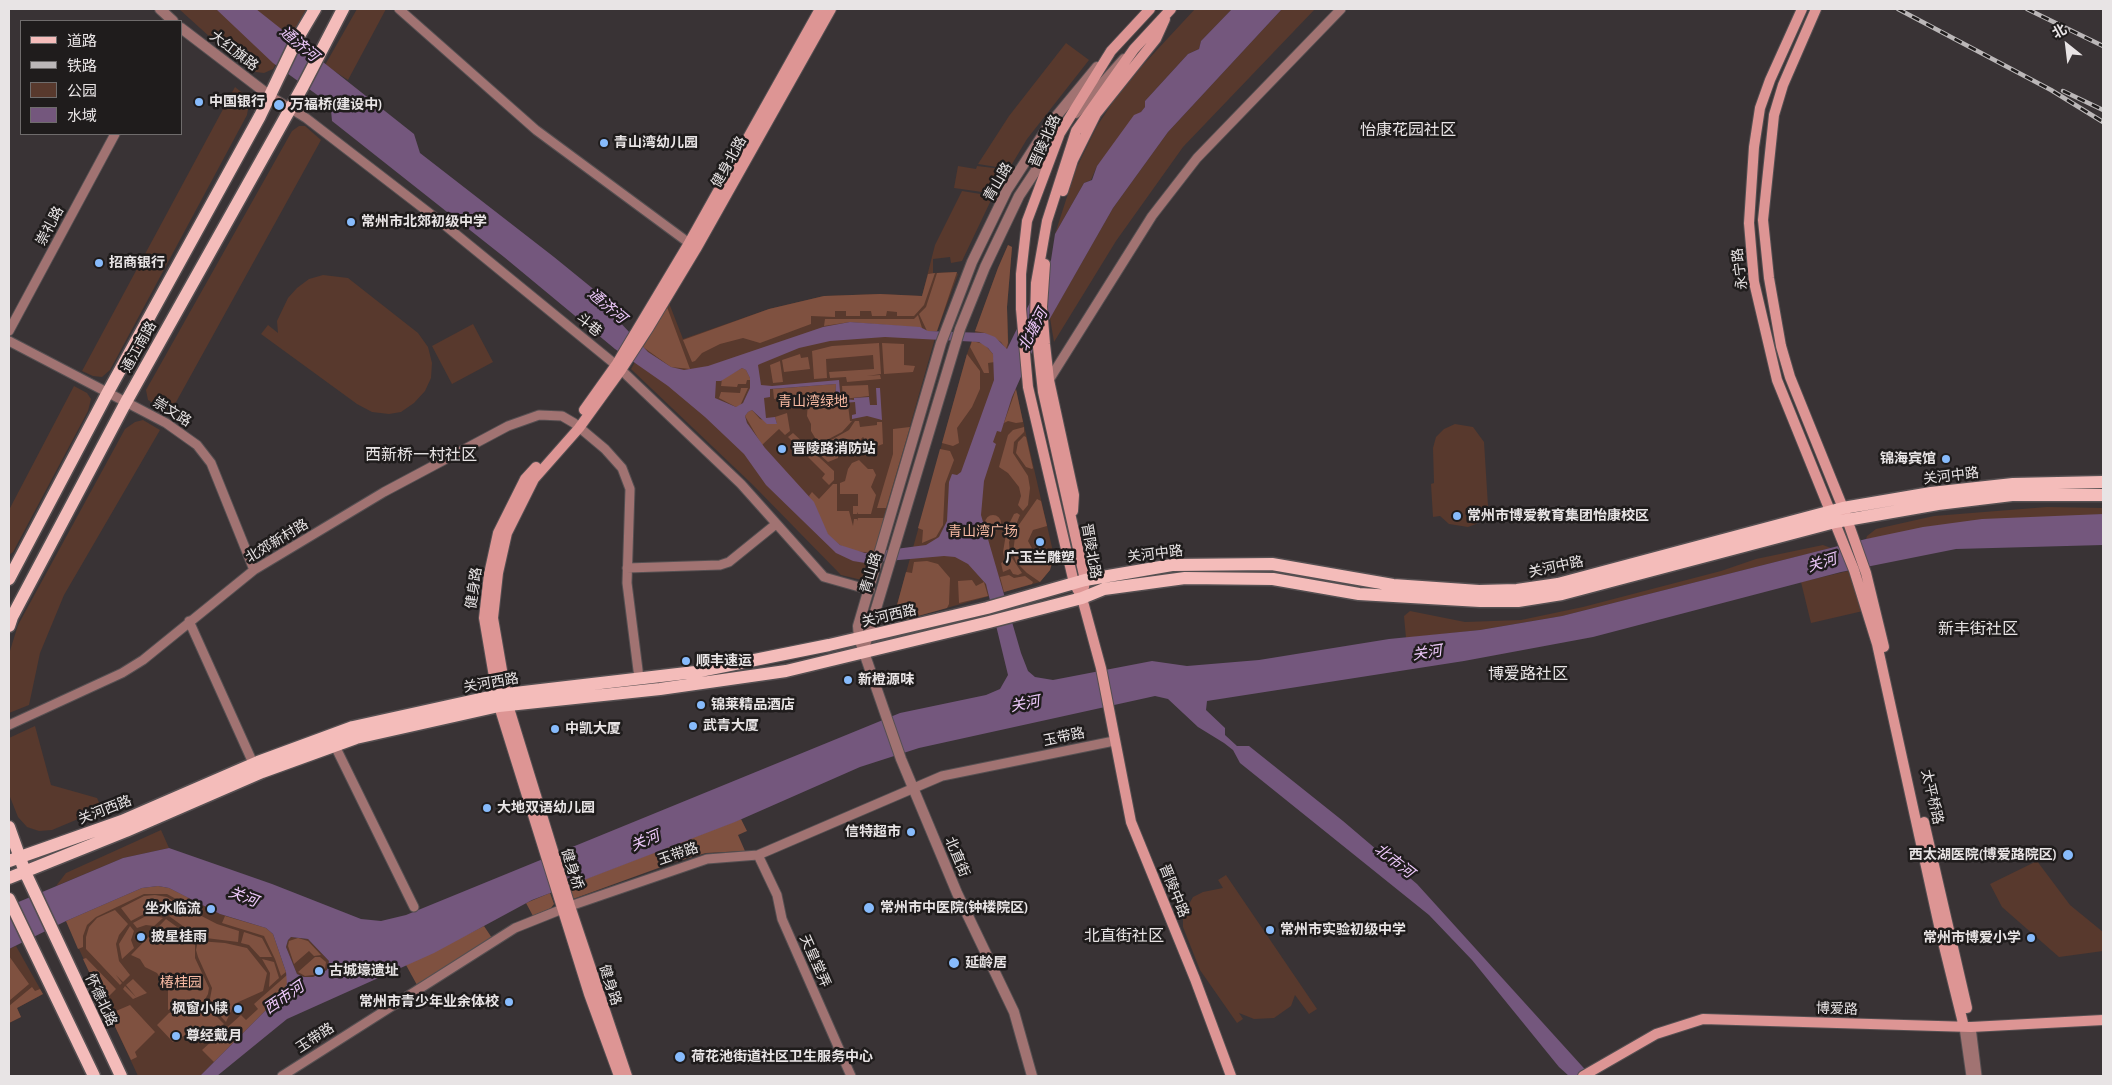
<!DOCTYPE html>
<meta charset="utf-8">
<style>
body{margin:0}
#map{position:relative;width:2112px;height:1085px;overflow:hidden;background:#393335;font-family:"Alegreya Sans","Noto Sans SC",sans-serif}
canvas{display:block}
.frame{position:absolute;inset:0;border:10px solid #e8e4e5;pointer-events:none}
.legend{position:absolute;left:20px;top:20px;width:162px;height:115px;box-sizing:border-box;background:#1f1c1c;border:1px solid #6f6c6c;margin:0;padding:6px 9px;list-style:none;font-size:15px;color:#e8e4e5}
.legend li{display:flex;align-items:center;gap:10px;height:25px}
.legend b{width:25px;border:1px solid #6f6c6c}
.north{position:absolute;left:2042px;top:20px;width:50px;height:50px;-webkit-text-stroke:4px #1f1c1c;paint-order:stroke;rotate:331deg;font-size:14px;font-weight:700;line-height:20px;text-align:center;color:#e8e4e5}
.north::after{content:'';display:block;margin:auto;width:18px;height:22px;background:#e8e4e5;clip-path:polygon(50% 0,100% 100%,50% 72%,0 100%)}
</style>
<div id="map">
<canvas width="2112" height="1085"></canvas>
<div class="frame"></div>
<ul class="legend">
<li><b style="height:6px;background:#f4bcba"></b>道路</li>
<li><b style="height:6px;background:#bbb7b8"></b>铁路</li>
<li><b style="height:14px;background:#58392d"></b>公园</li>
<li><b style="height:14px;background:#74577d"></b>水域</li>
</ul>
<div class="north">北</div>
</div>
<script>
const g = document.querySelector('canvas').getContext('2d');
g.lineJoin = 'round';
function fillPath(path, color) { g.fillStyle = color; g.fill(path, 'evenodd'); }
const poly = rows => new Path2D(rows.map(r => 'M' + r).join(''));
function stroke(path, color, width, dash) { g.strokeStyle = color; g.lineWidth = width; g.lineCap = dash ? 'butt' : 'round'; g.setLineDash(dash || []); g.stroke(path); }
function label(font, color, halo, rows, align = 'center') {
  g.font = font + ' "Alegreya Sans","Noto Sans SC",sans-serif'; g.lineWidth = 5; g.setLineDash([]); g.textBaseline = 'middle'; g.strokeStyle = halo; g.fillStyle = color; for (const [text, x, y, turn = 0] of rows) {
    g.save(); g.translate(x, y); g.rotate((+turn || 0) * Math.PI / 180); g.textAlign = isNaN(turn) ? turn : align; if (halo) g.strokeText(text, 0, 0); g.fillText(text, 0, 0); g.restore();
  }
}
fillPath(poly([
 [179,9,306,9,273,69,264,73,256,72,221,47],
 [357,9,386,9,348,80,325,65],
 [1195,9,1232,9,1201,41,1199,49,1188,54,1145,101,1145,107,1141,113,1097,166,1091,180,1084,183,1055,234,1076,169,1097,126,1113,102,1143,65],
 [1282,9,1315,9,1183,147,1116,241,1054,342,1050,318,1113,208,1168,132],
 [1066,43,1089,60,1027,139,1009,169,978,164,1009,116],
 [235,87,245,95,249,103,247,115,110,370,102,377,93,376,82,371],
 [299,126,305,126,321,140,170,413,148,400,146,390,292,131],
 [958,166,976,169,977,166,1002,169,999,185,990,183,989,193,954,188],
 [962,191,993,196,962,261,951,263,950,257,933,259,933,273,955,272,958,274,937,331,866,581,841,575,753,485,631,369,669,303,683,339,769,309,824,296,880,294,922,296,935,245],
 [1008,245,1012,247,1007,307,1009,360,1054,556,1050,570,1040,582,907,619,897,605,967,354,998,268],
 [323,275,348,278,418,333,428,347,432,363,431,378,425,391,414,403,401,412,389,414,372,412,357,404,261,334,268,325,278,333,277,321,288,298,297,288,309,279],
 [473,324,493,362,452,384,432,346],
 [74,386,87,393,91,399,88,411,13,552,9,555,9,510],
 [143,420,160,430,64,595,40,653,29,705,9,713,9,654,18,625,125,429,135,422],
 [1455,424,1473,427,1484,442,1488,506,1484,516,1476,524,1468,527,1449,524,1440,516,1433,517,1431,484,1434,483,1433,448,1436,437,1444,429],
 [2047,507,2103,508,2103,514,1866,539,1867,536,1876,529,1934,516],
 [1823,545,1831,548,1562,616,1480,630,1406,638,1404,616,1410,611,1465,622,1521,620,1583,607,1721,571,1756,559],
 [1848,571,1863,611,1811,623,1801,582],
 [35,726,51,785,97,798,102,809,52,830,39,831,27,827,18,817,10,797,9,784,9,738],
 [161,830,169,848,123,858,56,886,66,873],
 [2037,861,2070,905,2103,932,2103,951,2059,957,2002,907,1990,884],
 [1226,875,1317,1009,1309,1014,1295,995,1291,1006,1274,1018,1254,1019,1239,1013,1243,1019,1237,1023,1200,970,1183,927,1183,915,1193,897,1203,892,1223,888,1218,880],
 [142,888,169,888,220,914,266,928,286,972,287,984,279,997,200,1076,138,1076,66,921],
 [291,937,308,939,329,961,327,970,314,977,304,977,297,974,286,947,288,940],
 [16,946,43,994,17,1008,21,1017,9,1023,9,949]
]), '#58392d');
fillPath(poly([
 [1008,245,1012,247,1007,307,1008,343,1006,349,1001,342,985,333,975,331,998,268],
 [957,272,937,331,927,331,919,314,926,307,937,273],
 [935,273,924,305,914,316,897,316,897,312,887,311,886,316,872,316,871,311,860,311,860,316,846,316,846,311,835,311,835,317,811,316,811,324,760,343,743,338,720,344,702,353,695,361,692,362,683,340,769,309,824,296,880,294,922,296,928,274],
 [667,307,690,369,671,367,643,347],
 [918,315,922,328,850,322,824,326,825,319,914,319],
 [972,341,984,344,993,354,995,362,988,363,989,373,984,373,970,347],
 [879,343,881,374,867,376,880,375,881,379,847,382,846,377,830,378,829,372,874,369,873,355,826,359,827,378,814,379,812,351,832,346],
 [882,343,904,344,904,365,915,366,913,372,884,374],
 [800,354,801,358,808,357,810,369,784,372,782,360],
 [967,354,980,371,980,389,972,407,957,428,959,443,953,446,942,443],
 [780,361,783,382,773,383,770,365],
 [742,368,746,370,750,378,750,380,747,380,746,384,738,384,737,387,721,386,722,379],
 [836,384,835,403,848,405,850,421,852,421,842,432,823,442,817,441,811,431,811,424,807,416,808,401,791,406,790,397,774,399,773,389],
 [868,385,869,396,843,399,842,386],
 [741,388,748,388,740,406,736,407,719,398,721,392,740,393],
 [1016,389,1023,422,1016,423,1008,421,1004,423],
 [752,410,760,419,777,424,775,417,787,413,790,431,785,435,779,429,762,445,745,416,748,412],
 [855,421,859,421,860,427,877,425,877,422,882,422,883,444,875,447,868,443,863,437,858,442,847,445,838,455,838,458,828,462,819,454,824,444,849,430],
 [910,427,886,508,877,508,893,454,893,429],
 [1024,427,1024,432,1014,442,1013,453,1028,476,1030,488,1028,505,1023,511,1018,505,1021,496,1019,487,1008,473,999,467,1008,435,1013,430],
 [793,433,834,471,834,480,829,485,822,478,825,474,788,437],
 [1024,436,1026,437,1033,468,1032,469,1026,467,1016,453,1018,442],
 [940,449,950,451,954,460,945,484,943,525,936,537,922,543,923,530,918,528],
 [859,460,868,469,873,469,876,475,871,487,876,495,871,514,858,514,857,512,857,514,853,514,853,506,858,506,858,494,840,494,840,483,845,481,848,469,852,463],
 [833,484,837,484,837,511,849,511,853,526,854,519,857,519,857,521,858,518,884,518,874,553,852,551,840,545,828,535,809,496,812,492,819,499],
 [1037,499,1041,501,1047,526,1033,530,1028,541,1034,552,1039,554,1051,553,1054,556,1050,570,1040,582,1027,573,1016,562,1013,553,1016,529],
 [1017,513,1020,515,1009,542,1010,555,1022,573,1018,575,1013,574,1010,569,1003,572,1001,563,1005,561,1003,552,1007,528,1014,514],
 '985 523a8 8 0 1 1 16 0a8 8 0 1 1-16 0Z',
 [927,561,938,564,950,578,949,604,947,608,907,619,897,605,906,572,912,573,914,562],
 [1009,575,1014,578,1025,576,1033,582,1032,584,1004,592,1000,577],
 [972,580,976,586,984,582,988,596,959,603,958,581],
 [741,819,747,831,738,835,745,851,706,853,675,862,573,899,570,897,567,886],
 [158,886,169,888,191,899,187,905,167,894,144,894,96,917,87,925,83,936,83,947,78,949,66,921,142,888],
 [550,893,554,904,551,908,533,916,526,903],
 [155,895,167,897,183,907,165,915,146,913,131,921,121,908,144,896],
 [186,908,217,924,239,931,238,942,198,937,169,916],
 [115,910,128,924,119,935,116,944,119,961,130,975,123,982,116,975,122,983,120,985,86,949,86,937,89,927,97,918],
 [146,916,156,916,163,918,154,926,146,925,137,928,133,923],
 [225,916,266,928,273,934,286,972,281,976,275,959,264,936,222,923],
 [166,919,195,940,195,958,209,988,208,994,203,1003,186,1004,168,1010,168,989,157,973,145,967,140,959,131,955],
 [130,926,134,931,131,940,134,948,122,959,119,944],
 [484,926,492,938,417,985,406,965],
 [244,932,262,938,272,957,260,957,249,945,241,943],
 [298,938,308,941,321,955,314,956,309,951,294,964,288,946,289,941],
 [198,941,225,943,247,948,267,973,263,991,234,1004,226,1022,209,1004,212,988,198,957,196,950],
 [9,956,29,984,9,1001],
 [315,957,320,957,326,962,325,969,313,975,305,976,298,972],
 [86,958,116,989,103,1002,83,959],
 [262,959,274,962,279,978,269,987,270,973],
 [287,975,287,984,279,997,214,1062,202,1050,241,1015,246,1020,258,1009,254,1004],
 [133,979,147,993,133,999,123,989,125,986,136,997,126,985],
 [32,987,35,991,40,989,43,994,17,1008,21,1017,9,1023,9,1006],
 [130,1005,155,1032,135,1052,137,1057,131,1060,109,1014],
 [203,1006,207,1007,224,1024,206,1038,187,1034,173,1042,157,1025,169,1013,186,1007]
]), '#7f5140');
fillPath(poly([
 [216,9,256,9,414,134,420,153,554,257,613,305,615,317,648,352,671,367,684,370,708,366,823,327,850,322,920,327,928,331,985,333,995,337,1007,349,1051,260,1055,234,1084,183,1092,180,1097,166,1134,115,1141,112,1145,107,1145,101,1188,54,1199,49,1201,41,1232,9,1282,9,1168,132,1113,208,1036,343,1012,397,1001,432,997,431,993,442,996,444,984,481,981,515,1021,653,1028,671,1035,677,1053,680,1152,661,1187,666,1259,660,1389,639,1480,630,1562,616,1866,539,1923,527,1982,519,2103,514,2103,545,1956,549,1841,572,1593,637,1464,661,1207,701,1206,710,1225,728,1225,735,1237,746,1249,746,1343,821,1417,884,1591,1076,1569,1076,1559,1067,1472,960,1429,915,1240,763,1233,750,1224,743,1198,727,1168,699,1155,696,919,748,860,767,735,822,532,900,434,953,287,1019,217,1076,200,1076,279,997,287,984,286,972,273,934,266,928,220,914,169,888,158,886,142,888,66,921,9,949,9,906,123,858,169,848,272,884,361,919,381,921,406,915,900,713,986,695,1000,689,1008,675,986,584,968,564,955,557,944,556,865,563,853,561,836,553,766,485,744,454,705,417,668,386,615,349,504,257,332,121,331,110,327,102,273,63],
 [885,337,979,342,988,348,993,354,994,380,961,472,957,475,952,474,949,482,947,521,939,537,926,545,865,553,840,545,828,534,814,502,765,448,747,423,745,416,748,412,752,410,767,424,777,424,775,417,766,418,764,398,770,397,770,389,836,384,835,404,841,403,839,380,772,386,761,385,758,365,760,364,799,348,830,341],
 [742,368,746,370,750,378,750,388,743,403,736,407,715,398,716,381,721,381],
 [291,937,308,939,329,961,327,970,313,977,304,977,297,974,286,947,288,940],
 [876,388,880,388,882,420,867,416,852,419,852,415,856,414,855,402,843,403,843,399,854,400,854,398,869,397,870,405,877,405]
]), '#74577d');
const minor = poly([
 [399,9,536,130,689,243],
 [270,96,306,118,441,222,616,365,741,484,824,577,870,590],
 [9,331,115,134],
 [9,341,166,423,197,445,211,463,254,570],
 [1049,380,1152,216,1197,158,1341,9],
 [627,568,720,565,729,562,776,524],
 [189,621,253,763],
 [9,725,122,673,143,660,254,570,384,492,508,426,539,415,562,416,574,423,605,449,622,468,630,489,627,583,639,678],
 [335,746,414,907],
 [758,855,777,895,782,919,851,1076],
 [1964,1027,1971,1076],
 [1971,1027,1977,1076],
 [282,1076,515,928,570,906,707,859,758,855,942,776,1114,741]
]);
const tertiary = poly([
 [160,9,173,21],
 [181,28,270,96],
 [1076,113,1124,59],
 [866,642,960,329,985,267,1019,196,1054,143],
 [1032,1076,1014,1012,957,893,901,759,859,638,858,626,941,343,972,262,1007,190,1049,125,1097,67]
]);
const secondary = poly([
 [1150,9,1111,51,1060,133,1027,221,1021,274,1021,309,1028,387,1074,583,1082,598,1101,668,1131,822,1195,979,1231,1076],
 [1802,9,1770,80,1760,108,1754,147,1749,223,1754,282,1777,380,1854,570,1877,644,1940,930,1964,1027],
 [1816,9,1783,85,1774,115,1763,220,1769,278,1781,346,1790,377,1843,508,1866,573,1884,647],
 [1063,191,1073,160,1096,114,1156,39,1165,19],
 [1045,264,1042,307,1045,344,1049,380,1074,495,1073,511],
 [584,410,616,365,689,243,820,9],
 [536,467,525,479,498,533,489,574,484,618,499,706,589,994,619,1076],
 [1084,587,1085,580,1043,392,1035,320,1036,283,1047,221,1076,131,1134,49,1171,9],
 [1924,822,1967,1008],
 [627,1076,570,906,508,705,493,618,498,573,507,533,534,479,579,428,621,370,649,327,696,249,831,9],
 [1583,1076,1656,1034,1703,1019,1971,1027,2103,1020]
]);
const primary = poly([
 [9,579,108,392,260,116,296,41,315,9],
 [9,626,12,617,126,402,303,86,343,9],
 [9,827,25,872,121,1076],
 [9,861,122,821,258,762,353,727,498,695,695,672,829,645,987,608,1085,580,1172,565,1272,564,1393,585,1479,591,1517,590,1558,584,1843,508,1931,493,2013,484,2103,482],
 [9,878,126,831,262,772,356,738,499,706,660,689,786,671,989,622,1082,598,1104,589,1185,578,1273,579,1359,594,1480,601,1518,601,1562,594,1835,522,1938,504,2012,495,2103,495],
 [9,899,94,1076]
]);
stroke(minor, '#554f51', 11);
stroke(tertiary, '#554f51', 12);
stroke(secondary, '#554f51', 12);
stroke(primary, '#554f51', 15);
stroke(minor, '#a17372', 9);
stroke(tertiary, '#a17372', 10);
stroke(secondary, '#dd9594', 10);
stroke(primary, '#f4bcba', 12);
const rail = poly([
 [1898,9,2051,90,2103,122],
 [2027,9,2103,46],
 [2063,91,2103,110]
]);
stroke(rail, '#bbb7b8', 4.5);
stroke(rail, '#1f1c1c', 2.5, [8]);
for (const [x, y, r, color] of [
 [199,102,5,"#87bbfc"],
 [279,105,6,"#87bbfc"],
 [604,143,5,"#87bbfc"],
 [351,222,5,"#87bbfc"],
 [99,263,5,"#87bbfc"],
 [782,449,5,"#87bbfc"],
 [1946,459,5,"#87bbfc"],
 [1457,516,5,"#87bbfc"],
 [1040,542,5,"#87bbfc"],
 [686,661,5,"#87bbfc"],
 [848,680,5,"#87bbfc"],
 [701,705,5,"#87bbfc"],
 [693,726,5,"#87bbfc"],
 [555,729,5,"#87bbfc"],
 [487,808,5,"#87bbfc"],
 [911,832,5,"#87bbfc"],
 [2068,855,6,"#87bbfc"],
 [869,908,6,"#87bbfc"],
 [211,909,5,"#87bbfc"],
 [1270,930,5,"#87bbfc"],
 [141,937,5,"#87bbfc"],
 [2031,938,5,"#87bbfc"],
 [954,963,6,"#87bbfc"],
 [319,971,5,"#87bbfc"],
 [509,1002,5,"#87bbfc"],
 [238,1009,5,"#87bbfc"],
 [176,1036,5,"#87bbfc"],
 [680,1057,6,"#87bbfc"]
]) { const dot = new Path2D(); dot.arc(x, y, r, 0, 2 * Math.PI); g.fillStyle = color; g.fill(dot); stroke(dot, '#1f1c1c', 2); }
label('14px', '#e8e4e5', '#1f1c1c', [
 ["大红旗路",234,51,37],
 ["晋陵北路",1045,141,-66],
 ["健身北路",729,162,-61],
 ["青山路",998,182,-60],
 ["崇礼路",50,226,-62],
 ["永宁路",1740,269,-97],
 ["斗巷",589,325,39],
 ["通江南路",139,347,-61],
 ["崇文路",172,412,32],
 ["关河中路",1951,476,-7],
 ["北郊新村路",277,541,-31],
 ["晋陵北路",1091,551,80],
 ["关河中路",1155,554,-7],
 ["关河中路",1556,567,-12],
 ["青山路",871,573,-73],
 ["健身路",474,588,-82],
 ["关河西路",889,616,-13],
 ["关河西路",491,683,-10],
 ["玉带路",1064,737,-12],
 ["太平桥路",1932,797,77],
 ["关河西路",105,810,-21],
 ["玉带路",678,854,-19],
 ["北直街",957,857,67],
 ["健身桥",572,869,72],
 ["晋陵中路",1174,891,68],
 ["天皇堂弄",815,961,66],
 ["健身路",610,985,72],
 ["怀德北路",101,1000,65],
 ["博爱路",1837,1009,2],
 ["玉带路",315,1038,-33]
]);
label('bold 14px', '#e8e4e5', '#1f1c1c', [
 ["中国银行",209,102],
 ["万福桥(建设中)",290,105],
 ["青山湾幼儿园",614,143],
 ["常州市北郊初级中学",361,222],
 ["招商银行",109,263],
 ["晋陵路消防站",792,449],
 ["锦海宾馆",1936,459,"right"],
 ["常州市博爱教育集团怡康校区",1467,516],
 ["广玉兰雕塑",1040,558,"center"],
 ["顺丰速运",696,661],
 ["新橙源味",858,680],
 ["锦莱精品酒店",711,705],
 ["武青大厦",703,726],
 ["中凯大厦",565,729],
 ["大地双语幼儿园",497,808],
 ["信特超市",901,832,"right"],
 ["西太湖医院(博爱路院区)",2057,855,"right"],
 ["常州市中医院(钟楼院区)",880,908],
 ["坐水临流",201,909,"right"],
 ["常州市实验初级中学",1280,930],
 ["披星桂雨",151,937],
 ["常州市博爱小学",2021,938,"right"],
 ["延龄居",965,963],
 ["古城壕遗址",329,971],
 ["常州市青少年业余体校",499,1002,"right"],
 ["枫窗小牍",228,1009,"right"],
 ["尊经戴月",186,1036],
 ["荷花池街道社区卫生服务中心",691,1057]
], 'left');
label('14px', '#f8baa3', '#1f1c1c', [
 ["青山湾绿地",813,402],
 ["青山湾广场",983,532],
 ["椿桂园",181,983]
]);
label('italic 15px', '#efcafc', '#1f1c1c', [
 ["通济河",299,44,40],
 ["通济河",607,306,40],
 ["北塘河",1033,330,-62],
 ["关河",1822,563,-17],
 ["关河",1427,653,-9],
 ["关河",1025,704,-11],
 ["关河",645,841,-23],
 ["北市河",1394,861,38],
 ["关河",243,897,21],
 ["西市河",284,998,-35]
]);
label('16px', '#e8e4e5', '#1f1c1c', [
 ["怡康花园社区",1408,130],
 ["西新桥一村社区",421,455],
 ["新丰街社区",1978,629],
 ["博爱路社区",1528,674],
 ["北直街社区",1124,936]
]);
</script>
